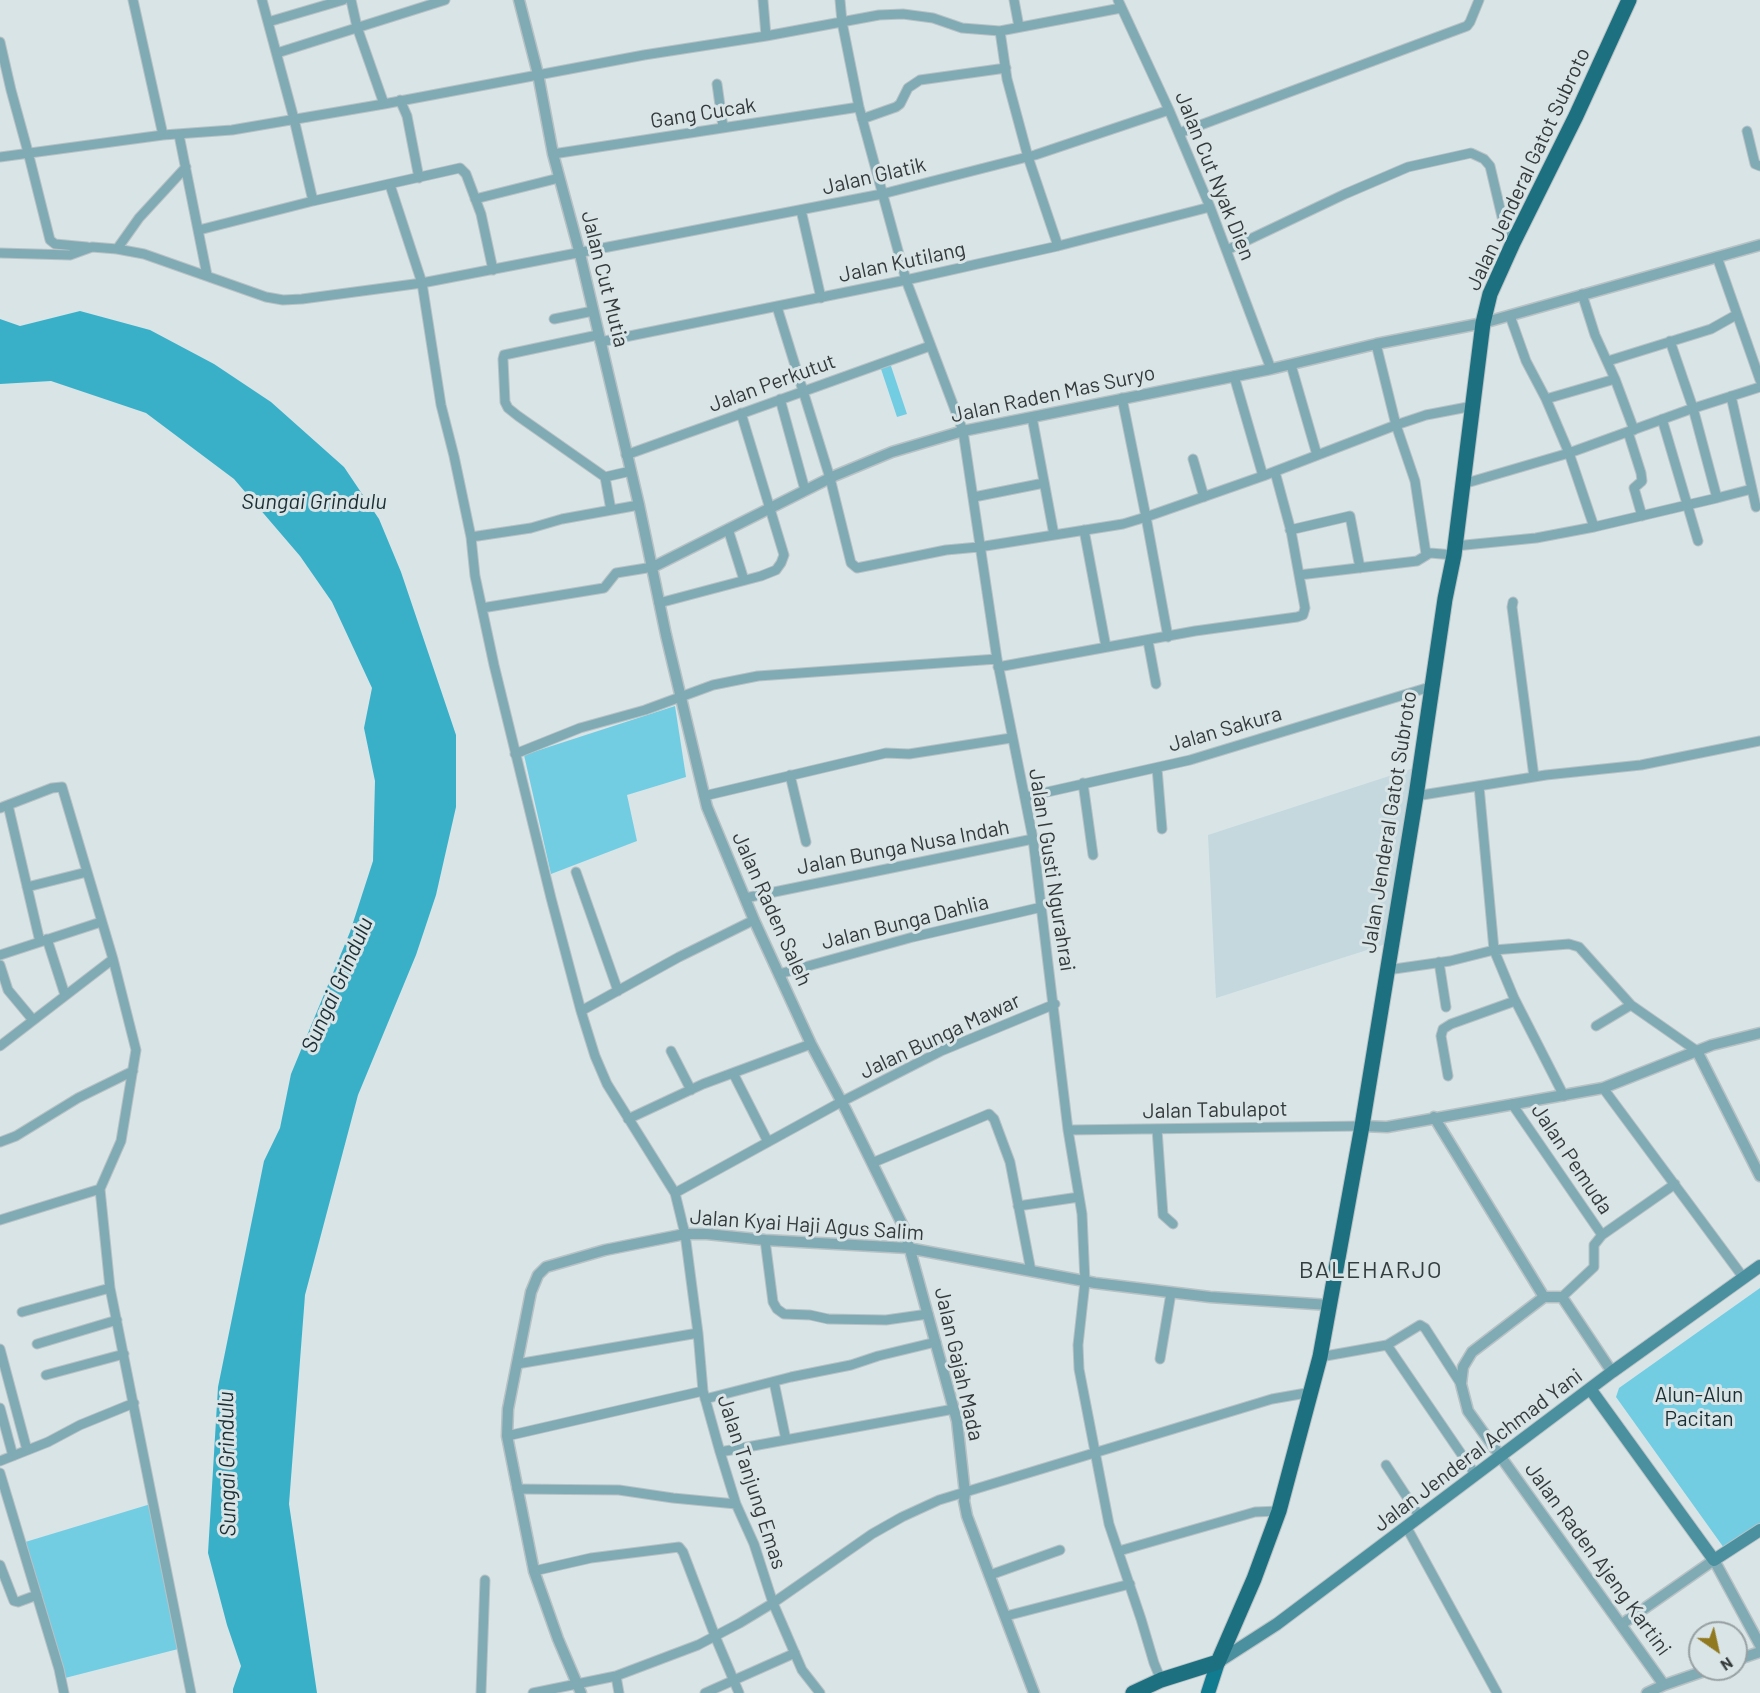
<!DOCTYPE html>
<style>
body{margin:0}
#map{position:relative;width:1760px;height:1693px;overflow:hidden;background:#d9e4e7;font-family:Barlow,sans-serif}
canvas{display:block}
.north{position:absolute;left:1688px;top:1621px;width:60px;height:60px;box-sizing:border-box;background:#d9e4e7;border:2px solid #97a0a2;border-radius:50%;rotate:146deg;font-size:16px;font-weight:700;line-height:24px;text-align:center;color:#353a3b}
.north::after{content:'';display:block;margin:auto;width:21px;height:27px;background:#91791f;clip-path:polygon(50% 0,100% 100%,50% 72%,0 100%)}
</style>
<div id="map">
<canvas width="1760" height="1693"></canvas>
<div class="north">N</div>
</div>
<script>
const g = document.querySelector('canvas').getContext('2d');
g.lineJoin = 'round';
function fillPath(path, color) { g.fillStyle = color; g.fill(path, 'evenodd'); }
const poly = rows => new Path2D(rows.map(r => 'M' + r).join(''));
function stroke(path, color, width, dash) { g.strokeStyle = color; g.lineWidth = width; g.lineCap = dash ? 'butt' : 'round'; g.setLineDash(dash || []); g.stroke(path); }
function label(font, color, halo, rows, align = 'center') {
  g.font = font + ' Barlow,sans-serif'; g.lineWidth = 6; g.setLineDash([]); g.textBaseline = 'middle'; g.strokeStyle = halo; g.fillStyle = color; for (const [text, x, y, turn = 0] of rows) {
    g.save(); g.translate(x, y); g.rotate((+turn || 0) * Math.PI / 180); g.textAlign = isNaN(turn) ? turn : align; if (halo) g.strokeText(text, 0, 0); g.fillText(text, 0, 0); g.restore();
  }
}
fillPath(poly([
 [1417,767,1386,944,1216,998,1208,835]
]), '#c4d8dd');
fillPath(poly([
 [890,363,907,414,897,417,880,366],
 [675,706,686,777,627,795,637,841,551,874,524,755],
 [1760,1288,1760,1529,1724,1548,1616,1397,1619,1388],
 [154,1503,182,1648,65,1678,22,1543]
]), '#73cde2');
fillPath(poly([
 [80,311,150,330,214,364,271,402,344,467,379,519,401,572,456,735,456,807,436,895,416,955,358,1095,305,1295,289,1504,317,1693,233,1693,233,1689,241,1666,227,1625,208,1553,218,1387,264,1161,280,1128,291,1074,350,932,373,861,375,781,364,728,372,688,332,602,300,556,234,479,146,413,51,381,0,384,0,319,20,326]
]), '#3ab0c8');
const minor = poly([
 [133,0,163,135],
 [262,0,294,119,313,201],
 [351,0,357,27,384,104],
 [763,0,766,36],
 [840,0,842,22,859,107,906,280,963,431,997,659,1033,839,1068,1130,1082,1214,1085,1282,1078,1345,1079,1369,1109,1524,1141,1619,1154,1663,1161,1680],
 [1014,0,1019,27],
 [1118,0,1169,110,1210,207,1271,369],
 [268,22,343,0],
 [1000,31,1007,79,1028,157,1058,246],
 [0,42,11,90,28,152,50,240,55,244,87,247],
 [277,53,445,0],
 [717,84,723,127],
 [400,100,407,116,419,178],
 [862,119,896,107,900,104,908,88,920,80,1006,68],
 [1747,131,1755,164,1760,166],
 [1179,133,1467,26,1470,22,1479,0],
 [179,135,207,275],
 [553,154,859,107],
 [0,157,163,135,232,130,384,104,644,55,766,36,879,15,903,14,933,18,962,28,1000,31,1121,8],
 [390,185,422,283,441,405,454,456,471,537,475,576,494,665,551,898,581,1011,595,1056,607,1084,675,1193,685,1234,698,1333,703,1391,720,1452,736,1504,754,1544,773,1603,802,1670,820,1693],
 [475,199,559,178],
 [801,210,821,298],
 [199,230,313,201,460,168,466,174,481,214,493,270],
 [117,249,139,218,186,167],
 [1227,250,1345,194,1408,167,1471,153,1484,159,1490,166,1502,217,1513,243],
 [0,253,70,255,92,247,117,249,144,254,266,297,283,300,302,299,422,283,882,194,1035,155,1169,110],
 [1717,257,1760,380],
 [1582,294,1595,335,1615,379,1634,430],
 [777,307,830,478,851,563,857,568,946,550,979,547,1123,524,1146,517,1263,476,1396,425,1426,415,1473,406],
 [1510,316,1526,361,1546,399,1569,453,1594,527],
 [554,319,593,311],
 [598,335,504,355,503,359,505,402,508,408,518,416,605,477,631,471],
 [600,342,906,280,1058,246,1210,207],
 [1376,344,1396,425,1415,481,1426,554],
 [1608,361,1711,329,1736,315],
 [1291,365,1317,455],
 [1234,376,1263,476],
 [1122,398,1146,517,1168,637],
 [780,399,805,490],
 [1546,399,1615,379],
 [1032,417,1054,535],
 [1662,419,1698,541],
 [1628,432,1641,473,1642,481,1634,488,1642,516],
 [626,455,930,346],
 [1193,459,1204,497],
 [605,477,611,510],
 [1463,484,1569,453,1688,410,1760,387],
 [1752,489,1756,507],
 [974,497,1044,483],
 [1717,498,1752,489,1731,396],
 [728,529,744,580],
 [1084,530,1106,647],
 [1290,530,1350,516,1360,568],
 [471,537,531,528,562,519,639,505],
 [1455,546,1536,538,1594,527,1717,498,1693,408,1670,341],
 [1299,575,1417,561,1430,553,1454,555],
 [1513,602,1512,607,1534,777],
 [659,603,761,576,776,570,781,563,784,555,741,413],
 [482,608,604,588,616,573,653,567],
 [1148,641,1156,684],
 [998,667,1195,631,1297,617,1303,615,1305,608,1291,531,1275,472],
 [515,754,580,728,645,710,713,685,758,676,997,659],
 [1157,768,1162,829],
 [790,775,806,842],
 [1083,783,1093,855],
 [1479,786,1494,950,1514,998,1564,1096],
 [704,796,886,753,909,754,1011,738],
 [1416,796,1546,775,1641,765,1760,741],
 [1025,797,1190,760,1433,686],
 [8,805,40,942],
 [0,808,52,788,62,787,113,959,136,1050,121,1141,100,1189,110,1288,191,1693],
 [576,872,618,991],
 [27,887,87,872],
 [745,898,1033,839],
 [47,939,65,995],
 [0,955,101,922],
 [1439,962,1446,1007],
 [0,965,8,990,33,1020],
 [1387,970,1450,961,1494,950,1569,944,1579,947,1631,1005,1697,1051],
 [779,974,913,937,1042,907],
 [581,1011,679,957,754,920],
 [1596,1026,1631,1005],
 [0,1046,113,959],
 [671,1051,691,1090],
 [733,1073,768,1142],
 [1448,1076,1441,1036,1443,1029,1451,1024,1515,1001],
 [1603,1088,1743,1277],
 [1512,1104,1602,1235],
 [628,1119,703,1084,811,1044],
 [1157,1129,1163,1215,1173,1224],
 [1068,1130,1362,1126],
 [0,1142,16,1136,78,1098,133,1071],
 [872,1163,989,1114,994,1119,1010,1162,1031,1271],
 [675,1193,841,1102,941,1051,1055,1004],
 [1018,1206,1079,1197],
 [0,1220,100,1189],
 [765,1240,773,1302,777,1309,784,1314,810,1315,828,1319,886,1320,928,1314],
 [1562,1297,1594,1267,1594,1245,1602,1235,1675,1184],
 [22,1312,110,1288],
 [37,1344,117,1320],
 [1387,1345,1420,1325,1425,1328,1461,1384],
 [0,1349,27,1450],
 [1320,1357,1387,1345,1475,1474],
 [1160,1359,1171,1293],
 [517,1364,698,1333],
 [46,1375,124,1354],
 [774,1382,786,1440],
 [705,1399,791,1377,851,1365,878,1356,936,1342],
 [0,1408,13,1456],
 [507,1436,703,1391],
 [720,1452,954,1409],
 [0,1461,48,1442,80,1425,134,1403],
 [1386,1465,1420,1517],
 [0,1473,59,1669,64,1693],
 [517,1489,619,1490,673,1498,736,1504],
 [1407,1528,1497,1693],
 [1119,1551,1255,1512,1279,1511],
 [0,1565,14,1601,18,1602,37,1595],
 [534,1571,591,1558,679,1547,683,1552,715,1636,739,1693],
 [990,1575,1060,1550],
 [1006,1616,1130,1584],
 [616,1676,619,1693],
 [481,1693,485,1580],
 [533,1693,616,1676,698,1645,740,1623,773,1603,872,1534,902,1517,939,1500,1272,1399,1312,1392],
 [705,1693,795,1653]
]);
const tertiary = poly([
 [519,0,538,74,553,154,580,254,639,505,666,635,707,807,754,920,811,1044,846,1110,904,1228,957,1421,965,1493,964,1501,967,1516,1034,1693],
 [653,567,834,476,892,452,963,431,1271,369,1376,344,1483,323,1760,245],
 [1697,1051,1760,1176],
 [1434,1117,1544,1297],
 [1362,1126,1387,1127,1603,1088,1712,1045,1760,1033],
 [1612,1372,1562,1297,1544,1297,1472,1352,1463,1367,1461,1384,1468,1411,1664,1685],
 [1622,1624,1714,1560,1760,1645],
 [1736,1660,1760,1652],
 [581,1693,558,1639,534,1571,507,1436,508,1409,531,1292,538,1275,546,1267,605,1250,685,1234,707,1234,765,1240,908,1248,1095,1283,1210,1297,1329,1305],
 [1647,1693,1664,1685,1710,1669]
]);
const secondary = poly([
 [1591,1390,1714,1560,1760,1530],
 [1218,1662,1277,1624,1612,1372,1760,1266]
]);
const primary = poly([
 [1208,1693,1218,1662]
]);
const trunk = poly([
 [1133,1693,1161,1680,1218,1662,1254,1579,1279,1511,1320,1357,1362,1126,1416,796,1445,599,1454,555,1483,323,1490,294,1513,243,1576,116,1629,0]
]);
stroke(minor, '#b8c2c5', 11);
stroke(tertiary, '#b8c2c5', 13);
stroke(secondary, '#b8c2c5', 14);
stroke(primary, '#b8c2c5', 16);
stroke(trunk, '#b8c2c5', 17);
stroke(minor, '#80abb5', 9);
stroke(tertiary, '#80abb5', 10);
stroke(secondary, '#4b909f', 12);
stroke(primary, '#117b8f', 14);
stroke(trunk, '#1d7080', 15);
label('21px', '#353a3b', '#d9e4e7', [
 ["Gang Cucak",703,113,-9],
 ["Jalan Jenderal Gatot Subroto",1528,169,-65],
 ["Jalan Glatik",874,176,-13],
 ["Jalan Cut Nyak Dien",1215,176,68],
 ["Jalan Kutilang",902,262,-12],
 ["Jalan Cut Mutia",605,279,76],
 ["Jalan Perkutut",772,383,-20],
 ["Jalan Raden Mas Suryo",1053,394,-12],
 ["Jalan Sakura",1225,729,-16],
 ["Jalan Jenderal Gatot Subroto",1389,822,-81],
 ["Jalan Bunga Nusa Indah",903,847,-11],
 ["Jalan I Gusti Ngurahrai",1052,870,81],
 ["Jalan Raden Saleh",772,909,66],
 ["Jalan Bunga Dahlia",905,922,-14],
 ["Jalan Bunga Mawar",940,1036,-25],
 ["Jalan Tabulapot",1215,1110,-1],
 ["Jalan Pemuda",1572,1159,56],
 ["Jalan Kyai Haji Agus Salim",807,1225,4],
 ["Jalan Gajah Mada",959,1364,77],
 ["Jalan Jenderal Achmad Yani",1478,1450,-37],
 ["Jalan Tanjung Emas",752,1482,72],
 ["Jalan Raden Ajeng Kartini",1598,1559,54]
]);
label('21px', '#192e32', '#d9e4e7', [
 ["Alun-Alun",1699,1395],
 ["Pacitan",1699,1419]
]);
label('italic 22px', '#1a2e33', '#d9e4e7', [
 ["Sungai Grindulu",314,502],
 ["Sungai Grindulu",337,985,-66],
 ["Sungai Grindulu",227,1464,-91]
]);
g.letterSpacing = '1.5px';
label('24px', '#333c3e', '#d9e4e7', [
 ["BALEHARJO",1371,1270]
]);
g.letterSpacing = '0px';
</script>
